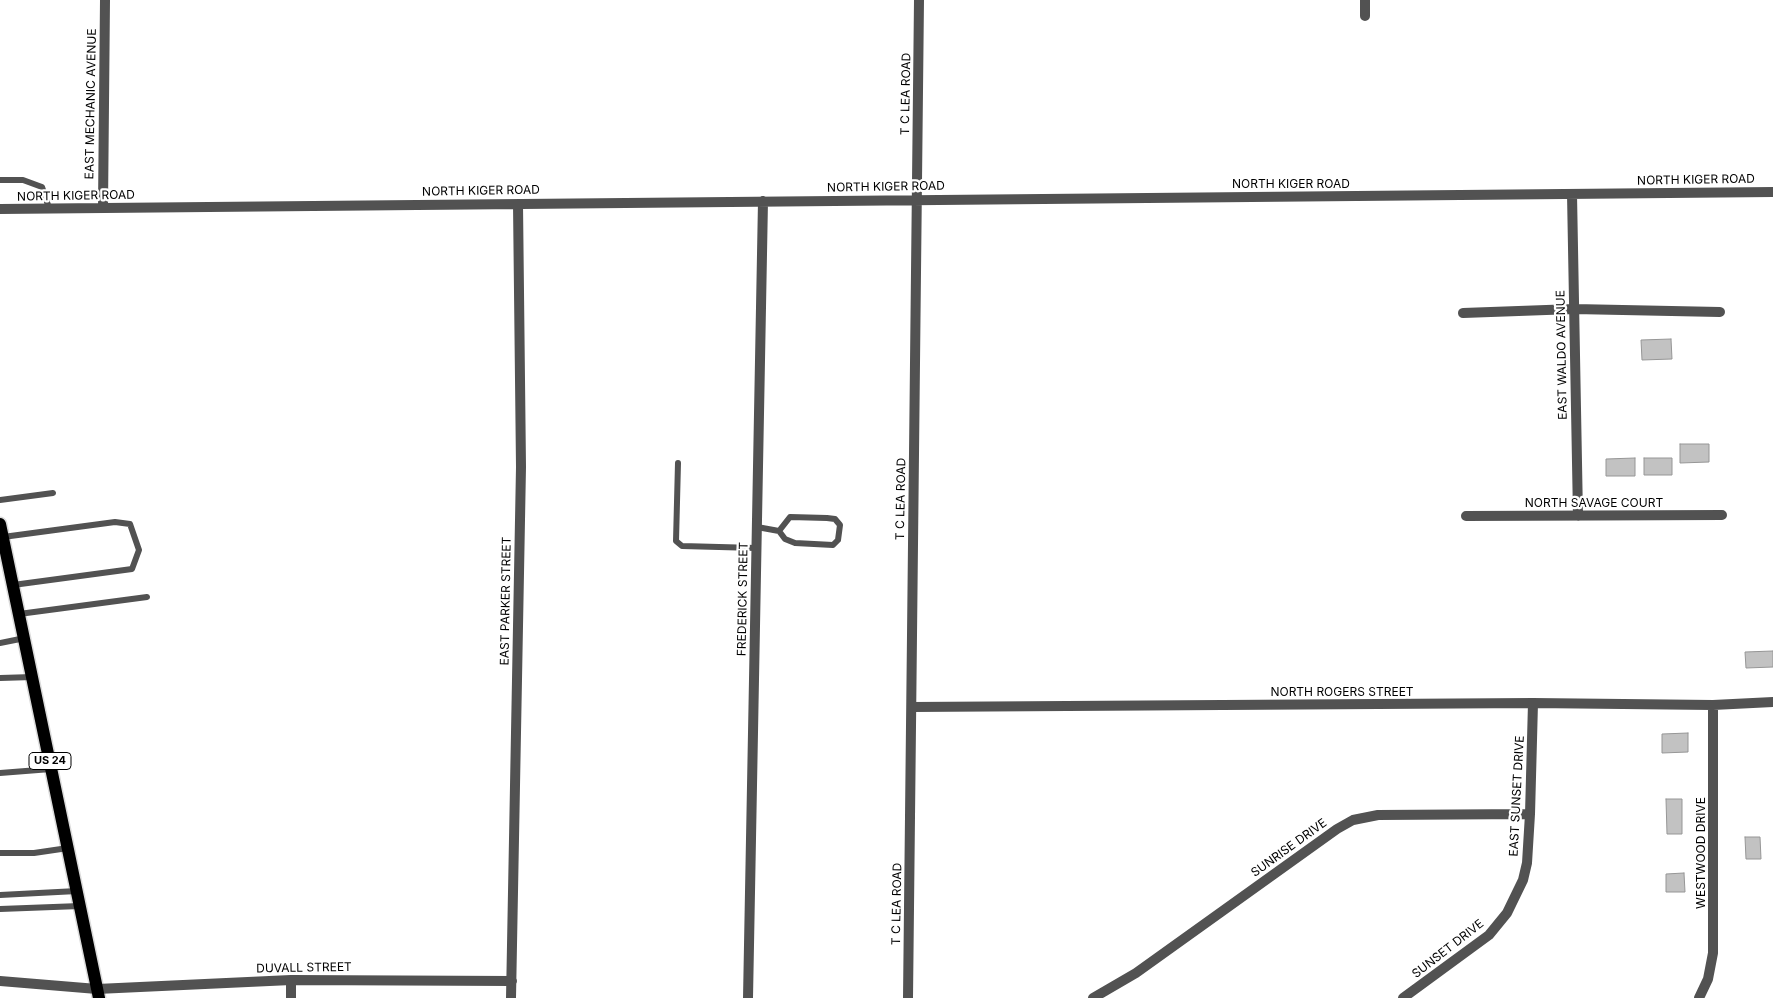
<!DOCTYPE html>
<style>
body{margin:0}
canvas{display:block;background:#fff}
</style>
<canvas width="1773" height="998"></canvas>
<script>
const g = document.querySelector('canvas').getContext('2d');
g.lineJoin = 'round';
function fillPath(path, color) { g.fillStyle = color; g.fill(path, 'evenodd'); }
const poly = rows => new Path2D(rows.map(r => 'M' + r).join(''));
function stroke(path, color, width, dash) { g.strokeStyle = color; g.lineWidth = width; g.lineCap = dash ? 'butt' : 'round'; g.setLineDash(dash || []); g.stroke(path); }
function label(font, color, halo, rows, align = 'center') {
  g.font = font + ' Inter,sans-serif'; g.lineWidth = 4.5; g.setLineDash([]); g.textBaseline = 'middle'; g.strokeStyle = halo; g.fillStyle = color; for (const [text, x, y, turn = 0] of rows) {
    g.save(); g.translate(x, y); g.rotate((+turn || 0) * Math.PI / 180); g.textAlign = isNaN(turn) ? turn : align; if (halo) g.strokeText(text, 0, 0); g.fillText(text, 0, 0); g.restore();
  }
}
const building = poly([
 [1671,339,1672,359,1642,360,1641,340,1671,339],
 [1680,444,1709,444,1709,462,1680,463,1680,444],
 [1635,458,1635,476,1606,476,1606,459,1635,458],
 [1644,458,1672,458,1672,475,1644,475,1644,458],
 [1773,651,1773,667,1746,668,1745,652,1773,651],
 [1688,733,1688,752,1662,753,1662,734,1688,733],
 [1666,799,1682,799,1682,834,1667,834,1666,799],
 [1745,837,1760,837,1761,859,1746,859,1745,837],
 [1684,873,1685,892,1666,892,1666,874,1684,873]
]);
fillPath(building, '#c2c2c2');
stroke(building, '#969696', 1);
const primary = poly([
 [0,524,99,998]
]);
stroke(primary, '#dbdbdb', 15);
stroke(poly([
 [0,180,23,180,42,187,49,208],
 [678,463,676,541,682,546,756,548],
 [0,500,53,493],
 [757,527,779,531,785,539,795,543,833,545,838,540,840,525,835,519,827,518,790,517,779,531],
 [3,537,115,522,130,524,139,550,132,569,13,585],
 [19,614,147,597],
 [0,643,25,638],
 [0,678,33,677],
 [0,773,51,769],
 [0,853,34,853,68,848],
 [0,895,77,891],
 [0,909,80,906]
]), '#525252', 6);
stroke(poly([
 [1365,16,1365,0],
 [1572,194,1578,516],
 [103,207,105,0],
 [0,209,1773,192],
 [1463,313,1574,309,1720,312],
 [1466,516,1722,515],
 [912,707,1533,703,1713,705,1773,702],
 [0,981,97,989,291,980,512,981],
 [291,998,291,980],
 [511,998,521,467,518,204],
 [748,998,763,201],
 [908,998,919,0],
 [1093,998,1136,973,1337,829,1353,820,1378,815,1530,814],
 [1403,998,1489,935,1507,913,1523,880,1527,863,1530,814,1533,703],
 [1699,998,1708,979,1713,953,1713,705]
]), '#525252', 10);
stroke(primary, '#000', 12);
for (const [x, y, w] of [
 [50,761,42]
]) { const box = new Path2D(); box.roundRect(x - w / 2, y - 8.5, w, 17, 4); g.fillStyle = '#fff'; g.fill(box); stroke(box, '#000', 1); }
label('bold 11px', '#000', null, [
 ["US 24",50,761]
]);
label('12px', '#000', '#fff', [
 ["T C LEA ROAD",906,94,-89],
 ["EAST MECHANIC AVENUE",91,104,-89],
 ["NORTH KIGER ROAD",1696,180,-1],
 ["NORTH KIGER ROAD",1291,184],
 ["NORTH KIGER ROAD",886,187,-1],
 ["NORTH KIGER ROAD",481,191,-1],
 ["NORTH KIGER ROAD",76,196,-1],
 ["EAST WALDO AVENUE",1562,355,-91],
 ["T C LEA ROAD",901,499,-89],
 ["NORTH SAVAGE COURT",1594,503],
 ["FREDERICK STREET",743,599,-89],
 ["EAST PARKER STREET",506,601,-89],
 ["NORTH ROGERS STREET",1342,692],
 ["EAST SUNSET DRIVE",1517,796,-87],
 ["SUNRISE DRIVE",1289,848,-36],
 ["WESTWOOD DRIVE",1701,853,-90],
 ["T C LEA ROAD",897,904,-89],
 ["SUNSET DRIVE",1448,949,-38],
 ["DUVALL STREET",304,968,-1]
]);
</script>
